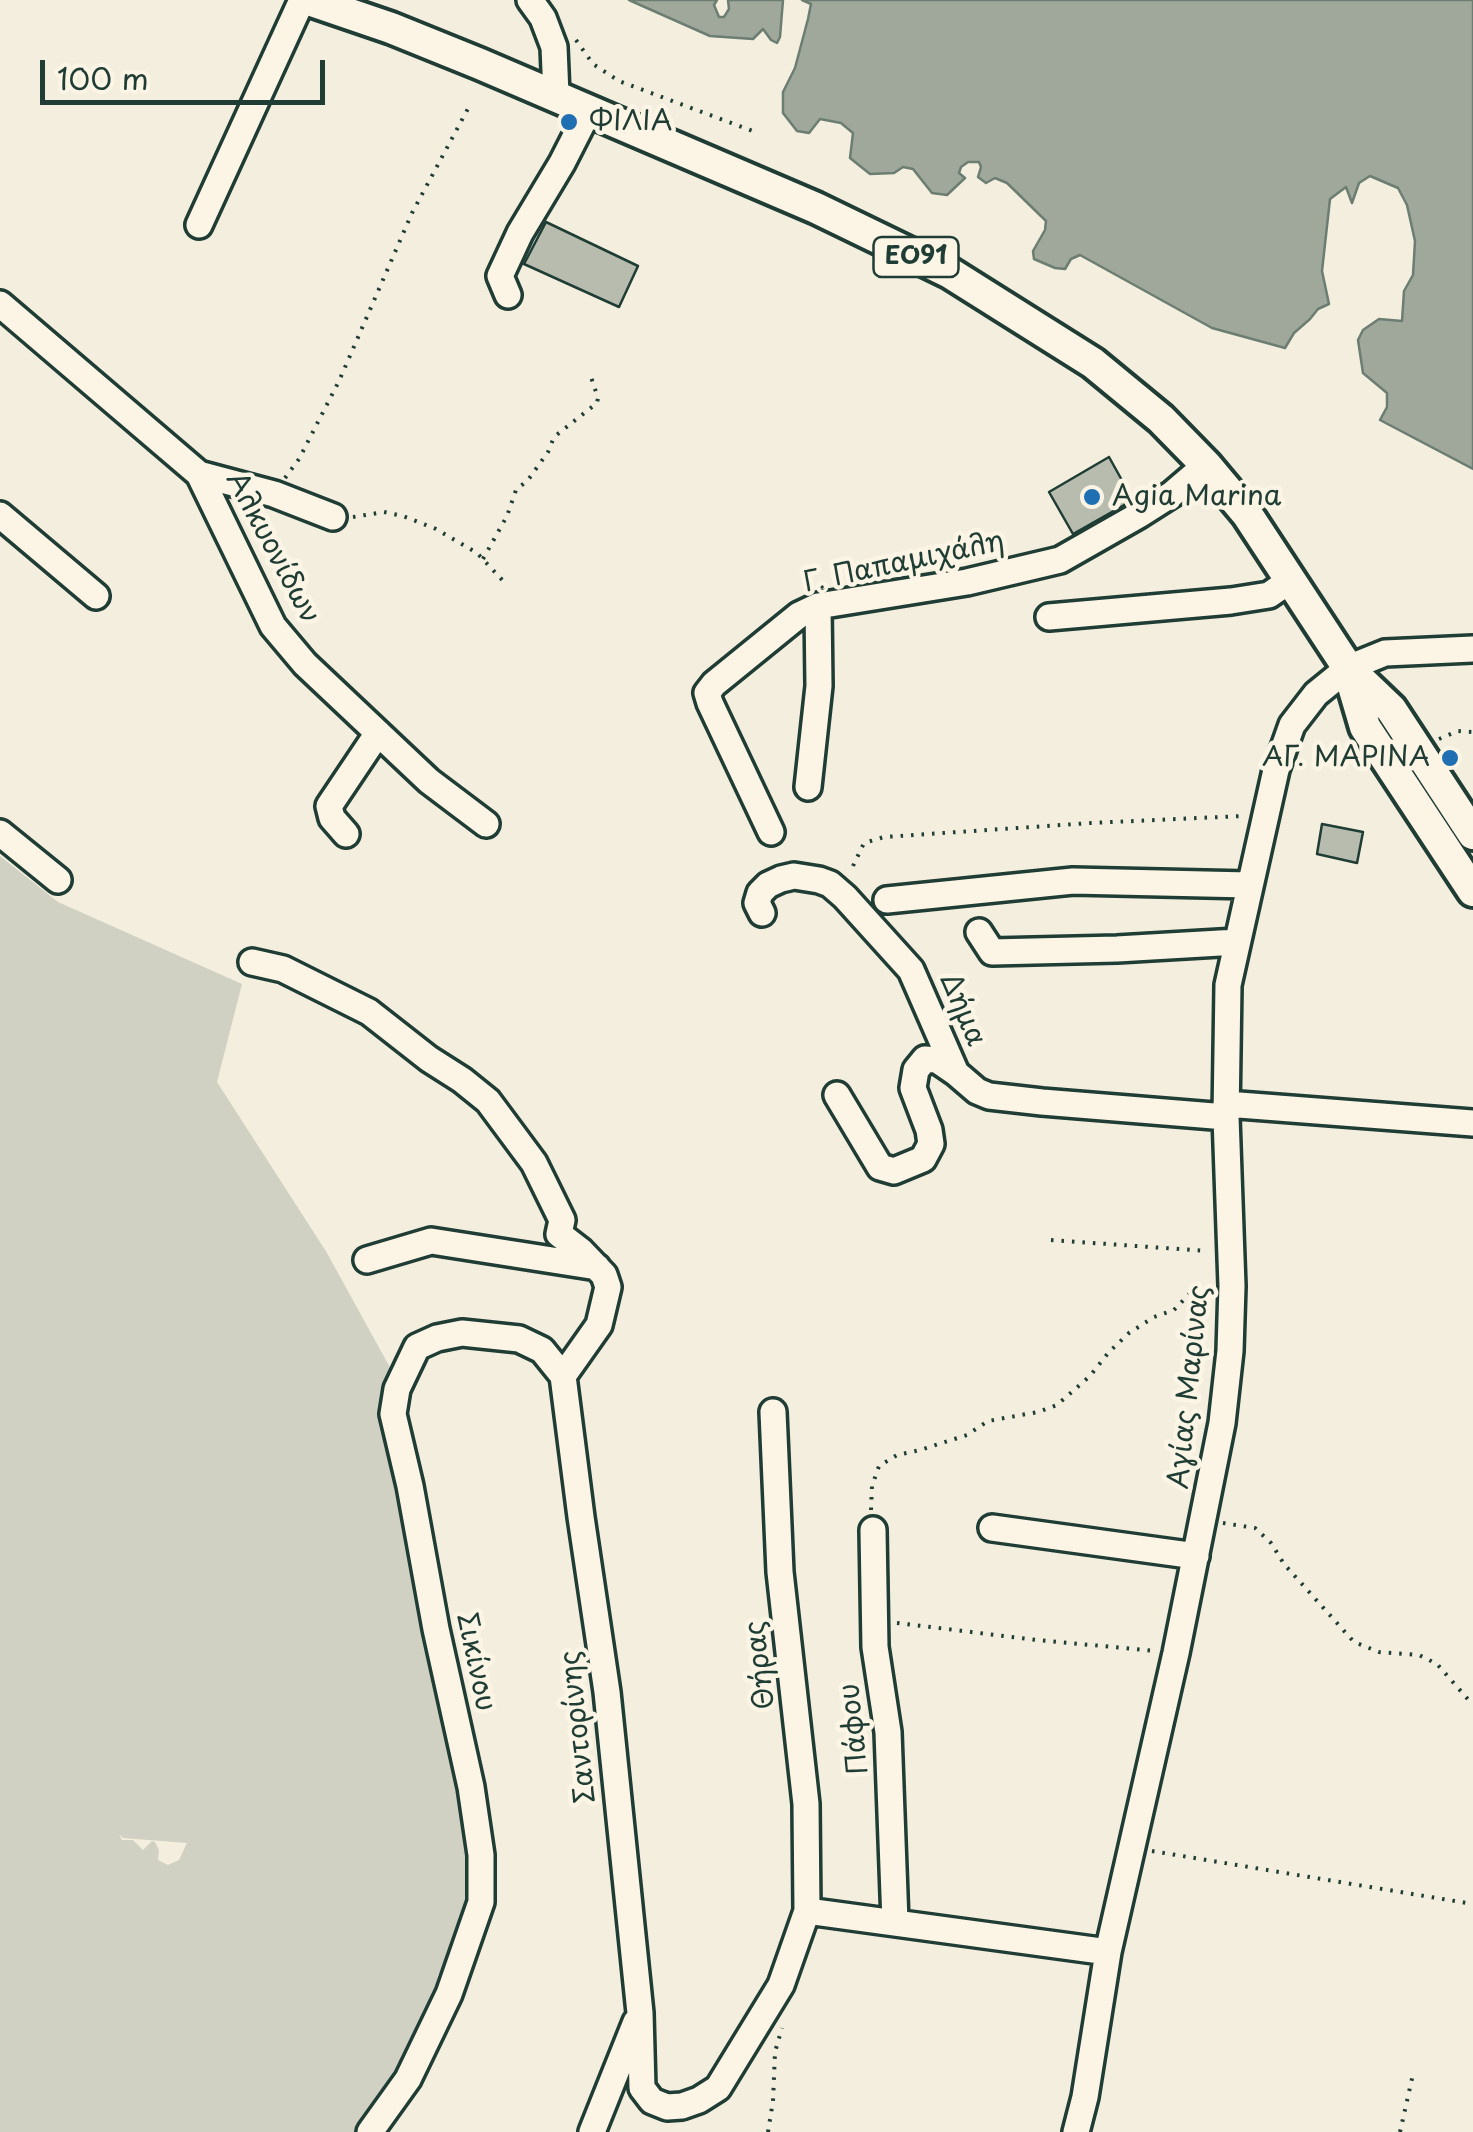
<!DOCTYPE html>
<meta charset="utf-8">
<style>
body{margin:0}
#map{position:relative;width:1473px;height:2132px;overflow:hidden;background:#f3eede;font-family:"Playpen Sans",sans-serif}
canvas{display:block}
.scale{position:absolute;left:40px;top:60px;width:285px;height:45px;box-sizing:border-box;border:5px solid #1f3d34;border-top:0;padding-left:12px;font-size:30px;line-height:35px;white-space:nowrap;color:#1f3d34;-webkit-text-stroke:8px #fcf5e5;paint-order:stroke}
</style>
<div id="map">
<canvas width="1473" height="2132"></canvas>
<div class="scale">100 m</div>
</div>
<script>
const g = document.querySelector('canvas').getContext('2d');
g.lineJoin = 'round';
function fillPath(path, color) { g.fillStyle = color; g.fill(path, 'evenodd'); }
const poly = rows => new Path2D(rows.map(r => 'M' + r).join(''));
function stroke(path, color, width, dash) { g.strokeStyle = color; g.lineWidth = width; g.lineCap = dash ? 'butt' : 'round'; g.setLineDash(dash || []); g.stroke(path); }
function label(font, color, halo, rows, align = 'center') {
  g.font = font + ' "Playpen Sans",sans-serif'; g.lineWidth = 9; g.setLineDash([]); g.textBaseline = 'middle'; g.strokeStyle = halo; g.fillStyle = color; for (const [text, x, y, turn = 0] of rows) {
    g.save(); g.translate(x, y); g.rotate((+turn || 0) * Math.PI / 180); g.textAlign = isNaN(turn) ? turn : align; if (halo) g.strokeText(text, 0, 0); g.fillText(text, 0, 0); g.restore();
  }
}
fillPath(poly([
 [0,856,58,902,242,984,217,1082,327,1253,393,1373,460,1778,470,1863,469,1887,467,1907,452,1953,438,1975,431,2007,372,2132,0,2132],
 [119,1834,123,1838,187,1843,179,1860,168,1865,158,1860,159,1850,155,1842,152,1841,143,1850,133,1840,122,1840]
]), '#d0d1c2');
const water = poly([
 [629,0,717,0,714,5,719,17,724,17,729,9,728,0,783,0,780,37,777,43,771,40,763,29,753,39,710,36,629,0],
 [802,0,1473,0,1473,469,1380,420,1387,407,1387,393,1363,373,1358,340,1363,330,1379,319,1402,321,1404,291,1413,275,1415,241,1407,205,1398,188,1370,176,1359,183,1352,203,1346,187,1330,199,1322,271,1329,304,1318,309,1310,319,1294,333,1285,348,1212,328,1080,255,1071,259,1065,269,1055,268,1034,259,1033,251,1045,230,1046,221,1007,183,995,178,986,183,978,177,981,167,979,162,968,162,961,167,959,173,965,178,947,195,932,193,913,169,903,167,894,173,870,174,850,158,853,133,841,123,820,119,809,133,797,131,783,113,783,92,795,68,808,19,811,4,802,0]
]);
fillPath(water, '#a0a89b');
stroke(water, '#6c7d72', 2.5);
const building = poly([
 [546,222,638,266,619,307,524,264,546,222],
 [1109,457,1133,500,1073,534,1049,492,1109,457],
 [1322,824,1363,832,1357,863,1317,854,1322,824]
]);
fillPath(building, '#b8bcae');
stroke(building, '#1f3d34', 2.5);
const minor = poly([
 [530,0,543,18,554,47,556,95],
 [199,225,302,0],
 [508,295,500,276,520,233,562,163,589,110],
 [0,304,199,474,273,626,305,664,429,781,486,824],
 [199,474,274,494,333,517],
 [0,515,96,596],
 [1049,617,1231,601,1269,595,1292,579],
 [808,787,819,686,818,606],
 [771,832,710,703,707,693,714,684,799,615,818,606,967,582,1060,560,1139,515,1172,494,1206,465],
 [0,833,58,880],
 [346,834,332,818,329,806,378,733],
 [887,900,1073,881,1249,885],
 [762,913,757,903,760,893,768,885,781,879,794,876,819,880,830,884,845,897,911,970,956,1073,977,1091,989,1096,1042,1102,1226,1117],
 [979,932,992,952,1117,949,1237,942],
 [252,962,283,969,369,1012,429,1059,462,1080,488,1101,534,1163,562,1220,559,1234,581,1251,604,1275,608,1287,599,1325,563,1376,581,1517,607,1692,640,2013,642,2088,652,2101,667,2107,682,2106,699,2100,718,2088,781,1985,807,1911,1108,1952],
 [837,1095,880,1167,894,1171,923,1159,931,1144,929,1130,913,1088,916,1070,925,1059,937,1060,956,1073],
 [1226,1104,1473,1123],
 [367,1260,431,1241,597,1267],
 [773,1412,780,1572,806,1804,807,1911],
 [992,1528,1196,1556],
 [873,1530,875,1647,888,1732,895,1922],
 [370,2132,408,2079,449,1994,481,1902,481,1855,471,1787,436,1629,410,1486,393,1414,397,1389,417,1347,437,1338,462,1333,519,1339,542,1350,563,1376],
 [592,2132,636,2022],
 [1076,2132,1085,2097,1108,1952,1176,1653,1222,1423,1230,1351,1232,1286,1226,1117,1228,985,1276,770,1292,725,1316,694,1348,668,1385,653,1473,649]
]);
const major = poly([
 [309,0,391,28,480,64,816,208,950,273,1093,363,1161,419,1206,465,1247,514,1348,668,1391,709,1473,834],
 [1348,669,1365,727,1473,891]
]);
stroke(minor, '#1f3d34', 32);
stroke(major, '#1f3d34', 38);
stroke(poly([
 [576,40,593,64,619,81,758,133],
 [285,478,299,459,339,381,412,213,471,103],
 [353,517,384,512,403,516,436,529,477,553,507,585],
 [483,559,507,516,516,490,528,480,548,452,554,437,597,403,598,398,590,374],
 [1439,739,1458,731,1473,732],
 [853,866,864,843,884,837,1091,823,1242,816],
 [1051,1240,1207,1251],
 [871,1510,872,1486,879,1466,897,1455,920,1450,967,1435,988,1421,1038,1412,1057,1405,1090,1376,1109,1352,1129,1333,1154,1317,1174,1310,1194,1289,1211,1287],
 [1223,1523,1255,1528,1271,1543,1284,1564,1354,1642,1379,1652,1419,1655,1437,1664,1473,1705],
 [897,1623,1037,1640,1156,1651],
 [1152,1851,1473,1904],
 [768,2132,773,2101,775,2052,782,2028],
 [1400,2132,1413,2074]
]), '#1f3d34', 4, [2.5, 8]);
stroke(minor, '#fcf5e5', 25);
stroke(major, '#fcf5e5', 30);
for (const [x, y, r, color] of [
 [569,122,10,"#1f6fb2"],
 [1092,497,10,"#1f6fb2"],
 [1450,758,10,"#1f6fb2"]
]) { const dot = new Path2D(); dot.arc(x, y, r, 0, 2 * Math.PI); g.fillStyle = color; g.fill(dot); stroke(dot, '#fcf5e5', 4); }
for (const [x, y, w] of [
 [916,257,85]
]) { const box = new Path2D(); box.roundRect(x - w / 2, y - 20, w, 40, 8); g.fillStyle = '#fcf5e5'; g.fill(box); stroke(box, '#1f3d34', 2.5); }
label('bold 25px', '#1f3d34', null, [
 ["ΕΟ91",916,257]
]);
label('28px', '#1f3d34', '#fcf5e5', [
 ["ΦΙΛΙΑ",589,122],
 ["Agia Marina",1112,497],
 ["ΑΓ. ΜΑΡΙΝΑ",1430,758,"right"]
], 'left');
label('28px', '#1f3d34', '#fcf5e5', [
 ["Αλκυονίδων",272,548,62],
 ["Γ. Παπαμιχάλη",904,563,-12],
 ["Δήμα",962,1010,67],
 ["Αγίας Μαρίνας",1190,1387,-84],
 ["Σικίνου",475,1662,78],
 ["Θήρας",761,1665,-97],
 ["Σαντορίνης",579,1727,-96],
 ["Πάφου",855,1729,-96]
]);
</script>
